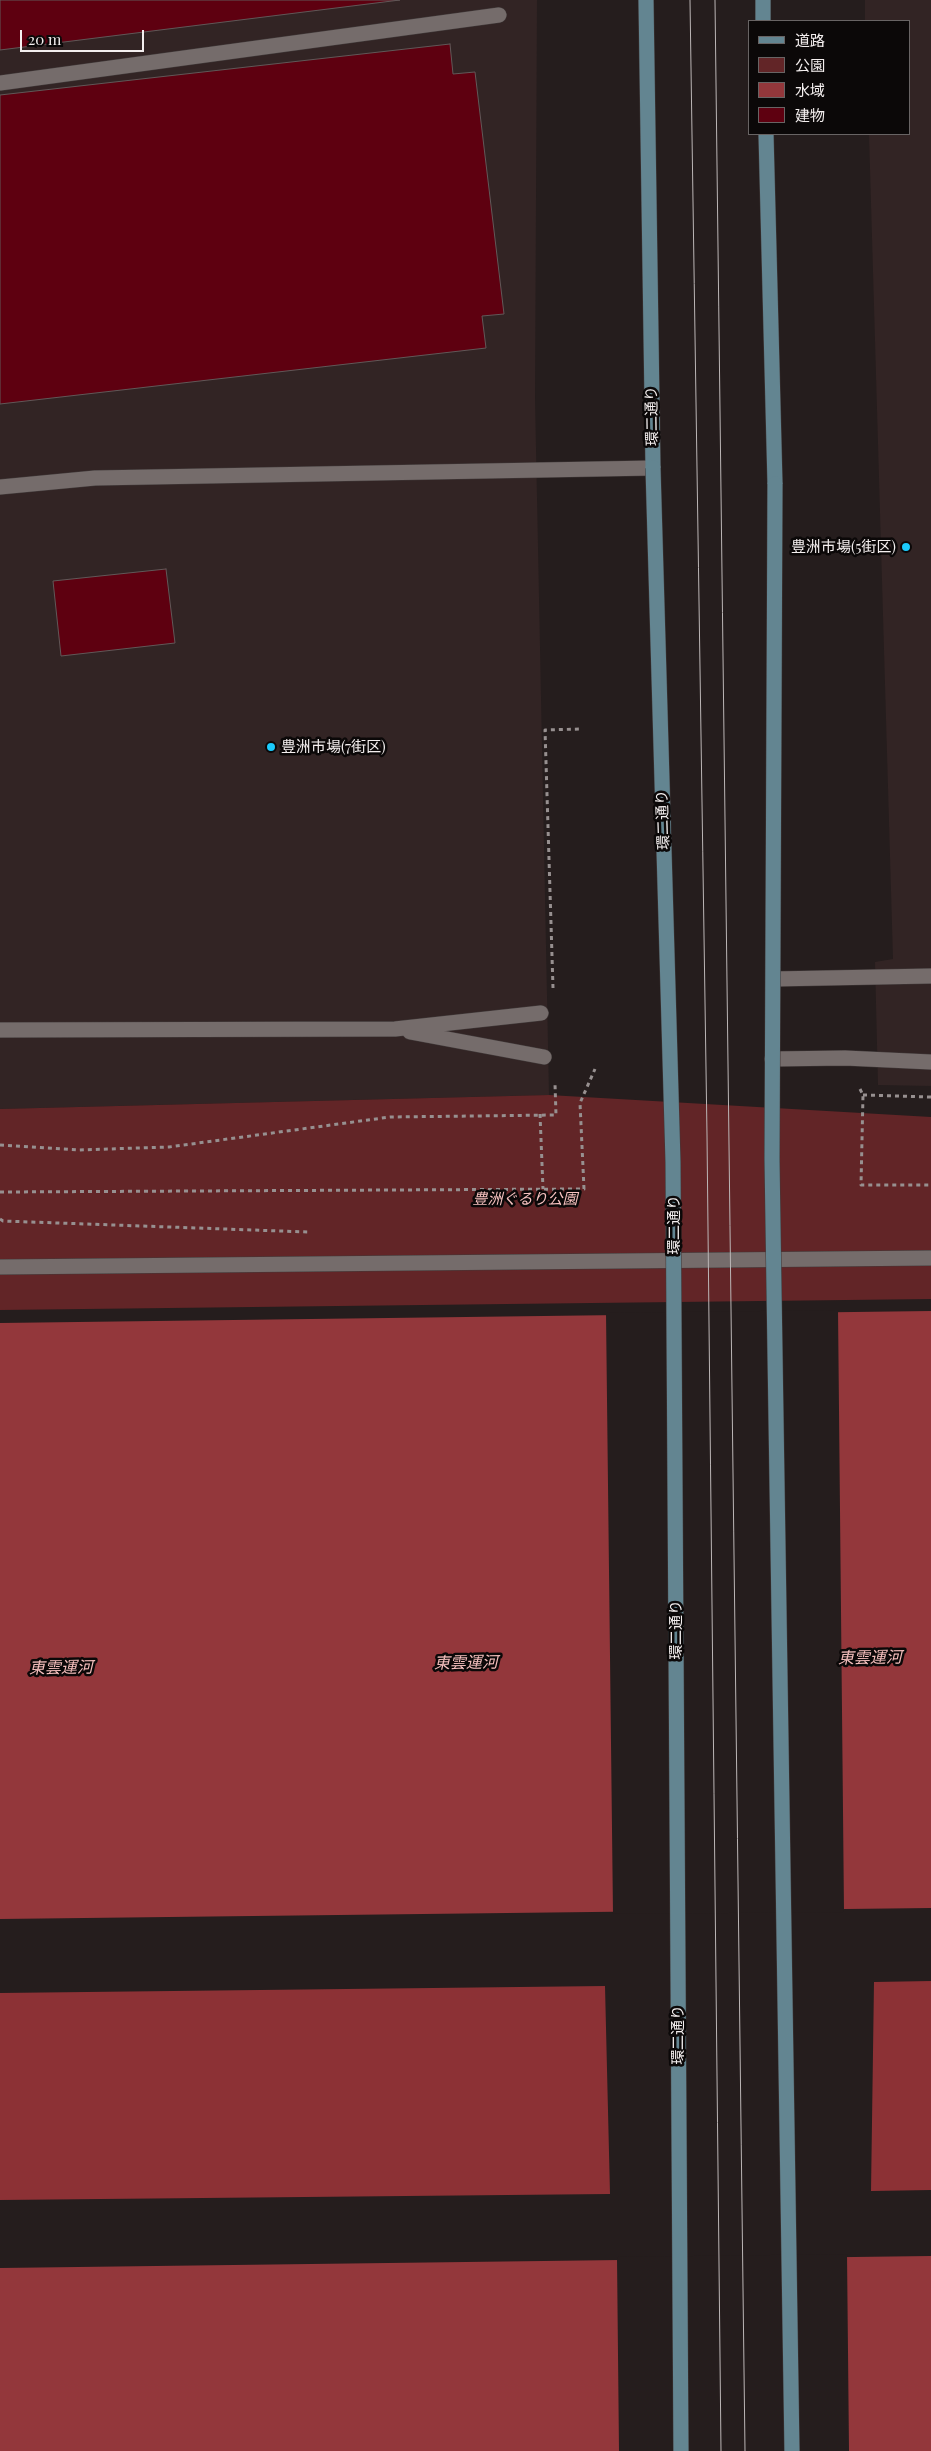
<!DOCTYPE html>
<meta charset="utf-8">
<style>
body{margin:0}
#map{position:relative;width:931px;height:2451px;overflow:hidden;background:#251d1d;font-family:"Playfair Display","Noto Sans JP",serif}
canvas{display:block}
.legend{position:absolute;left:748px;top:20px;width:162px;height:115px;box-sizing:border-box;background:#0b0808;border:1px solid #686464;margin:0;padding:6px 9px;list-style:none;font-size:15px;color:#f4efef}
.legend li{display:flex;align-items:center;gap:10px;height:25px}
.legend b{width:25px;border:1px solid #686464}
.scale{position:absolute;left:20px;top:30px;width:124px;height:22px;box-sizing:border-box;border:2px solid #f4efef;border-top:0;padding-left:6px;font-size:15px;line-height:18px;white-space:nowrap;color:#f4efef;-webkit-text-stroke:4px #0b0808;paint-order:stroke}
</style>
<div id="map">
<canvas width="931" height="2451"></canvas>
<ul class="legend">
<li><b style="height:6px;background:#638591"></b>道路</li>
<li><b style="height:14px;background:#622527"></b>公園</li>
<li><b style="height:14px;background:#93373b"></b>水域</li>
<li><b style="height:14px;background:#5e0010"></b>建物</li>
</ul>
<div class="scale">20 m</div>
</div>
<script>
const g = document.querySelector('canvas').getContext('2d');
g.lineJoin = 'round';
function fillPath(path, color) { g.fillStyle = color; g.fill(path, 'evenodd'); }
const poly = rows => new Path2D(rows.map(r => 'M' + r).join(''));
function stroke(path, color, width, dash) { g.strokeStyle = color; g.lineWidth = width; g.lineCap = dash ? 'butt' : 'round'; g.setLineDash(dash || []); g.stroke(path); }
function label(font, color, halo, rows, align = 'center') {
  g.font = font + ' "Playfair Display","Noto Sans JP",serif'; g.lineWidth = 5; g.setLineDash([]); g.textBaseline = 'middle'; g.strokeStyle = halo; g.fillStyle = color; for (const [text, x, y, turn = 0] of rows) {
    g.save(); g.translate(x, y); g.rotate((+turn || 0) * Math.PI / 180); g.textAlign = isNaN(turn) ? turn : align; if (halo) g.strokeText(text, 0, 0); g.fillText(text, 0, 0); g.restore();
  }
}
fillPath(poly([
 [0,0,537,0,535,398,549,1095,0,1109],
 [865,0,931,0,931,1086,878,1085,875,962,893,959,869,134,910,134,910,21,865,21]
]), '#322424');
fillPath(poly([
 [549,1095,931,1117,931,1299,0,1310,0,1109]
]), '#622527');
fillPath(poly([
 [931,1981,931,2190,871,2191,874,1982],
 [605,1986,610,2194,0,2200,0,1993]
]), '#8c3135');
fillPath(poly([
 [931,1311,931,1908,0,1919,0,1323],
 [931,2256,931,2451,0,2451,0,2268]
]), '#93373b');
fillPath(poly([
 [838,1310,844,1912,613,1914,606,1313],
 [847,2254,849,2451,619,2451,617,2257]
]), '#251d1d');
const building = poly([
 [0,0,400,0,0,50,0,0],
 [450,44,453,74,475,72,504,314,482,316,486,348,0,404,0,95,450,44],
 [166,569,175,643,61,656,53,581,166,569]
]);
fillPath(building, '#5e0010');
stroke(building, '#615858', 1);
const lane = poly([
 [0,83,499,15],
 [0,487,95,478,653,468],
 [773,979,931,976],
 [0,1030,395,1029,541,1013],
 [410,1032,544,1057],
 [772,1059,845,1058,931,1062]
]);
const street = poly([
 [0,1267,931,1258]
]);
const secondary = poly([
 [646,0,653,468],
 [763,0,763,21],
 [766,134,775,484]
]);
stroke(lane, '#413a3a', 16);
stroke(street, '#413a3a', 16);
stroke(secondary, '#413a3a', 16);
stroke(poly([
 [553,988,545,730,580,729],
 [860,1089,863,1095,861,1185,931,1185],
 [863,1095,931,1097],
 [540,1114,543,1189],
 [0,1145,78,1150,169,1147,390,1117,556,1115,555,1084],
 [0,1192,584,1189,580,1103,595,1069],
 [0,1219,3,1221,308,1232]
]), '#979090', 3, [4, 4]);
stroke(lane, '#756c6b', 15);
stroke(street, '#756c6b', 15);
stroke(secondary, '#638591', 15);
stroke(poly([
 [690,0,707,1135,721,2451],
 [715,0,745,2451]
]), '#bcb6b6', 1);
const secondaryBridge = poly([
 [653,468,673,1162,681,2451],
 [775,484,772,1159,792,2451]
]);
stroke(secondaryBridge, '#413a3a', 16, []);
stroke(secondaryBridge, '#638591', 15);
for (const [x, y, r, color] of [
 [906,547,5,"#1bcafc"],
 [271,747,5,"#1bcafc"]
]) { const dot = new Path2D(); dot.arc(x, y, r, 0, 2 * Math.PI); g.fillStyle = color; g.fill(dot); stroke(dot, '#0b0808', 2); }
label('15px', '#f4efef', '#0b0808', [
 ["環二通り",652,416,-91],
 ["環二通り",663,820,-92],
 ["環二通り",674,1225,-90],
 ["環二通り",676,1630,-90],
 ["環二通り",678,2035,-90]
]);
label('15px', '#f4efef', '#0b0808', [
 ["豊洲市場(5街区)",896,547],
 ["豊洲市場(7街区)",281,747,"left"]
], 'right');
label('italic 15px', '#f6c1bf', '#0b0808', [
 ["豊洲ぐるり公園",525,1199]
]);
label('italic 16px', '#f6c0be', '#0b0808', [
 ["東雲運河",870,1658,-1],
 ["東雲運河",466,1663,-1],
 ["東雲運河",61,1668,-1]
]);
</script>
